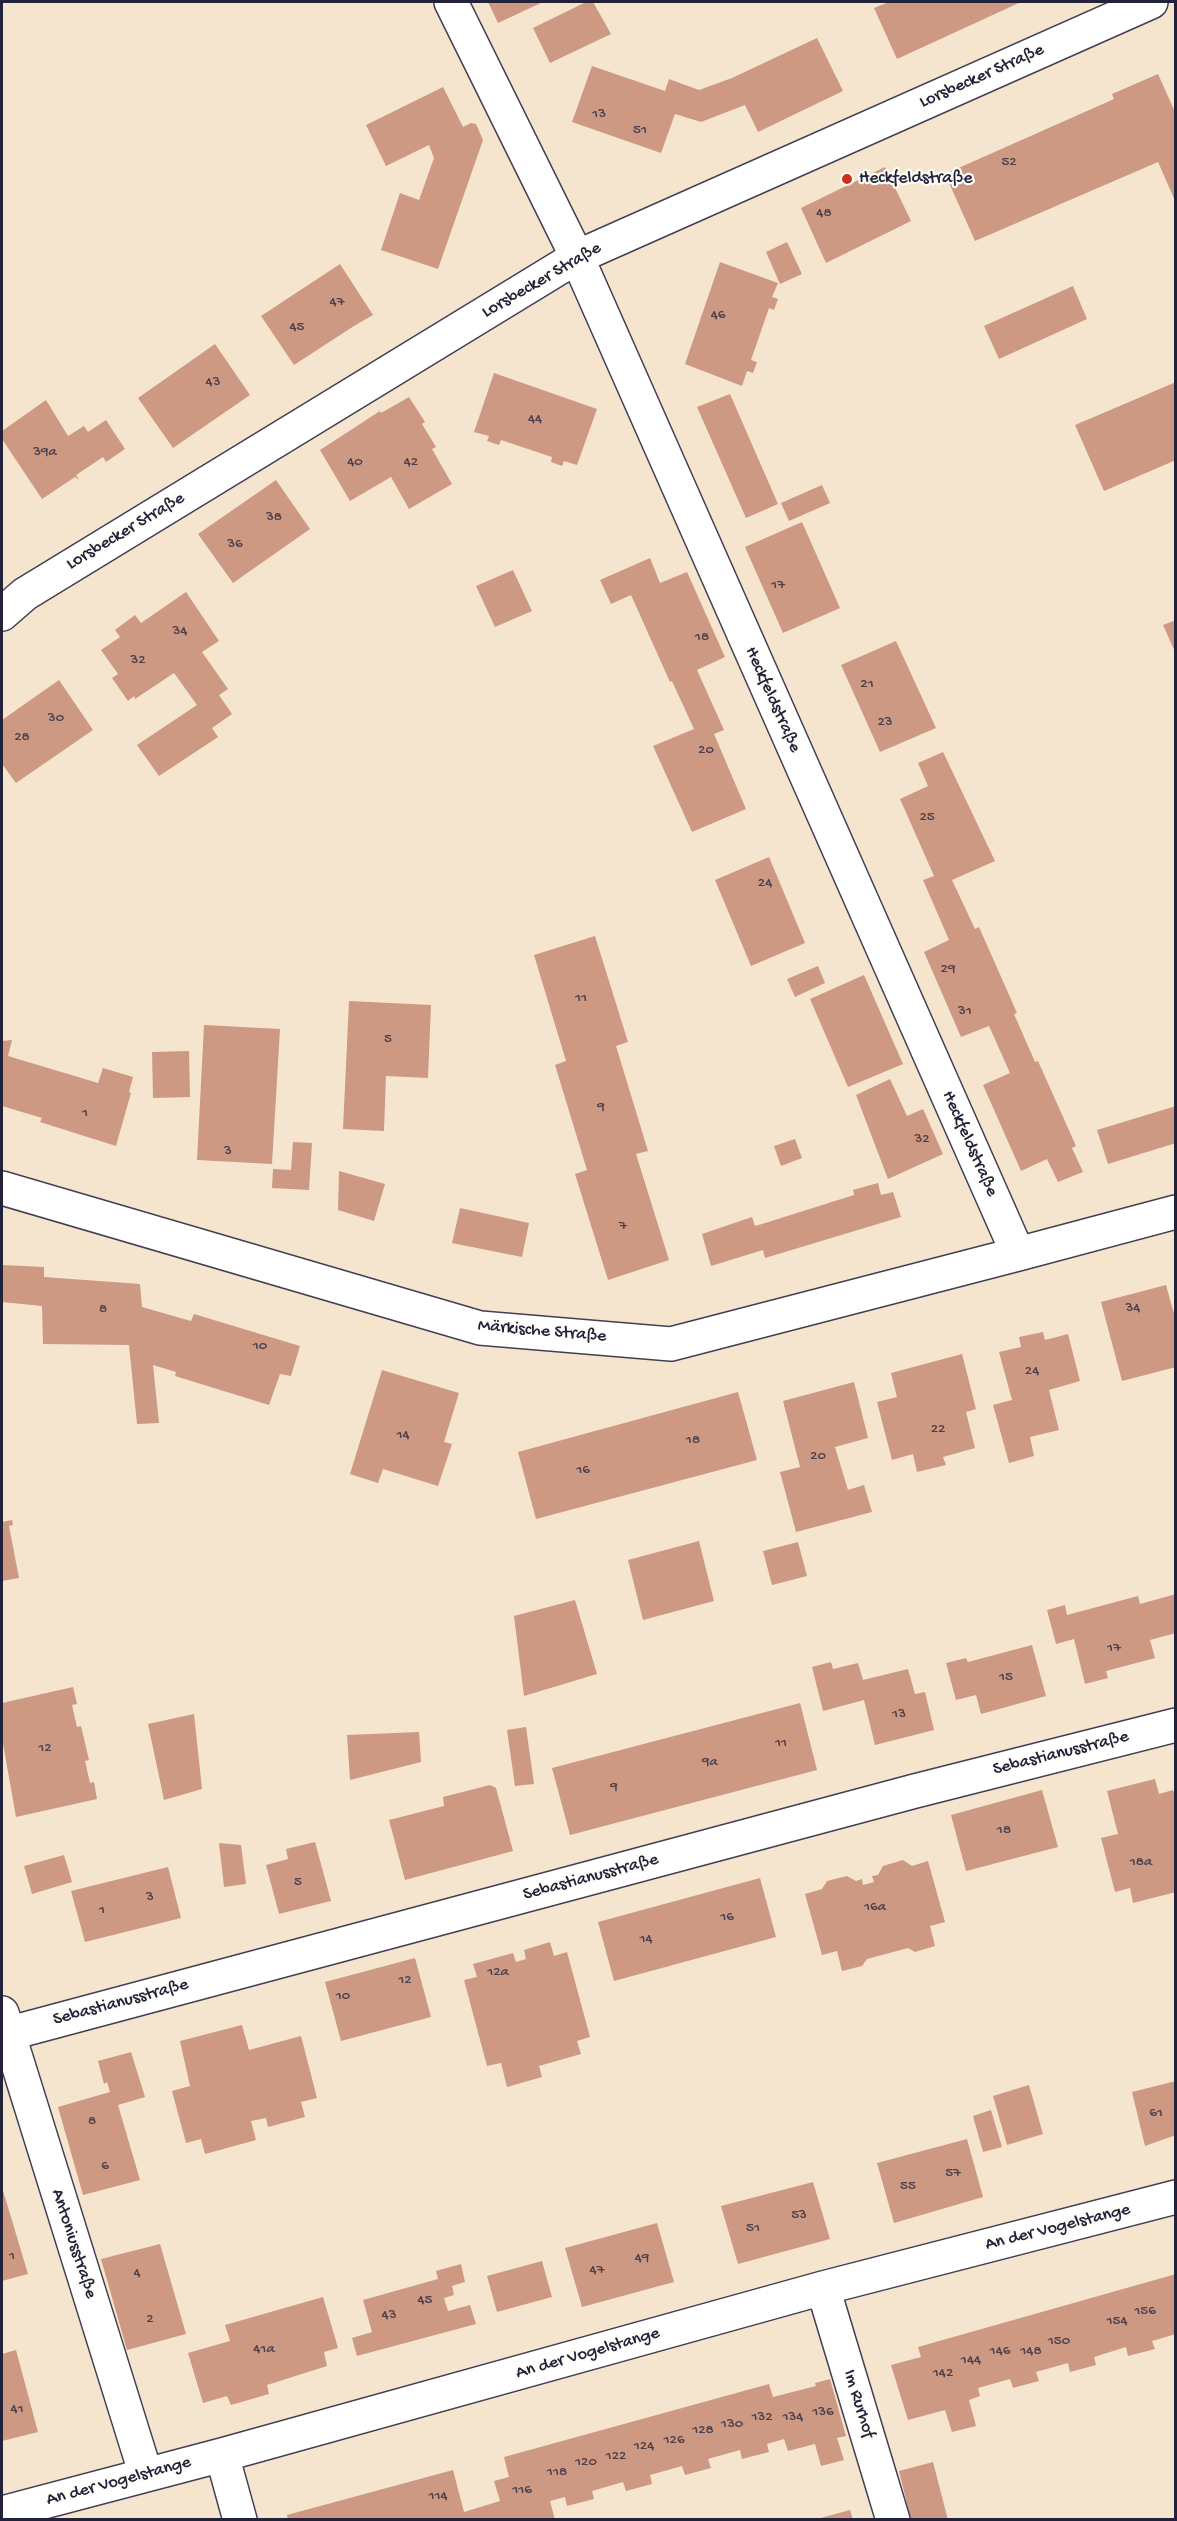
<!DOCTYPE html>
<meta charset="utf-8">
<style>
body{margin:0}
#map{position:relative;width:1177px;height:2521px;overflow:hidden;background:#f6e5ce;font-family:"Gochi Hand",sans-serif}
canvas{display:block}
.frame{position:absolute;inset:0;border:3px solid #22223b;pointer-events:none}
</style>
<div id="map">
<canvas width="1177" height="2521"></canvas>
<div class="frame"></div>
</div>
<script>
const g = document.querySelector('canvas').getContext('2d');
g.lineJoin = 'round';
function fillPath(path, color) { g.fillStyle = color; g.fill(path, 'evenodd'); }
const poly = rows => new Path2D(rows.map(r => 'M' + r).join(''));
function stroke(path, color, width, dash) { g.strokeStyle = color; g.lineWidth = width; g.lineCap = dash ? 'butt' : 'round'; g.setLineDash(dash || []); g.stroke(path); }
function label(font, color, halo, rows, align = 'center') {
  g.font = font + ' "Gochi Hand",sans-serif'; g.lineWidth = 4.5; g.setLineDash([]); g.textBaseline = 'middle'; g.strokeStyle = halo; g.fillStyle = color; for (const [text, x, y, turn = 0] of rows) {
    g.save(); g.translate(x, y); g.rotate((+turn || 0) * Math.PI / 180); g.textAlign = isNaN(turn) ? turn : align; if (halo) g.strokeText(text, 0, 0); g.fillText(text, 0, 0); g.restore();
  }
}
fillPath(poly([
 [488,2,543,2,498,23],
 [586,2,593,2,611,34,550,63,533,28],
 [889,2,1021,2,897,59,874,8],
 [817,38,843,91,758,132,745,105,701,122,675,114,661,153,572,122,592,66,665,91,669,79,699,90,732,78],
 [1158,74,1176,114,1176,203,1158,162,975,241,945,174,1114,99,1112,94],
 [443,87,463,127,471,123,476,124,483,140,438,269,381,250,400,193,419,200,434,158,429,145,386,166,366,125],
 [885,167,911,221,826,263,801,208],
 [787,242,802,274,780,284,766,252],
 [720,262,778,283,772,297,778,299,774,310,769,308,751,360,757,362,753,373,747,371,742,386,685,364],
 [340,264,373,315,354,326,294,365,261,316],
 [1073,286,1087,319,999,359,984,326],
 [215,344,250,395,173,448,138,398],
 [494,373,597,409,577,465,564,461,562,466,551,462,552,457,501,440,499,445,487,441,489,436,474,432],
 [1176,382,1176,460,1104,491,1075,425],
 [730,394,778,504,746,518,697,407],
 [409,397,425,422,422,424,436,447,432,449,452,484,409,509,391,477,350,501,320,450,380,411,381,413],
 [46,400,68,436,84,426,88,432,106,420,125,449,106,462,103,457,76,475,79,480,75,477,42,499,2,439,2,431],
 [276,480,310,529,233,583,198,534],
 [822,485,830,503,789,521,781,503],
 [802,522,840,608,783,633,745,547],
 [650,558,660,583,687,572,725,657,697,670,724,730,714,734,746,809,692,832,653,746,694,729,672,681,670,682,631,595,611,604,600,580],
 [513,570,532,611,495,627,476,586],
 [186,592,219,641,202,652,228,689,219,695,232,714,212,728,218,737,159,776,137,745,197,705,174,673,135,699,134,696,128,701,112,678,118,674,101,650,120,637,115,630,135,615,141,623],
 [1176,620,1176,654,1163,625],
 [896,641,936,728,880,752,841,665],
 [59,680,93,730,16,783,2,764,2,720],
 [943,752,995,861,952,880,975,929,979,927,1017,1013,1014,1014,1035,1062,1038,1061,1076,1146,1072,1148,1083,1172,1058,1182,1047,1159,1021,1171,983,1085,1010,1073,989,1026,961,1037,924,952,949,940,923,880,934,876,900,799,928,786,918,763],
 [769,857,805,943,751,966,715,880],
 [595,936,628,1042,616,1046,648,1151,636,1154,669,1260,608,1280,575,1174,587,1170,555,1065,566,1061,534,955],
 [818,966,825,983,795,997,787,979],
 [864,975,903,1064,848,1087,810,999],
 [349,1001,431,1005,428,1078,386,1076,384,1131,343,1129],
 [204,1025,280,1029,272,1164,197,1160],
 [12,1040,8,1056,98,1083,103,1068,133,1077,129,1092,131,1093,116,1146,40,1122,42,1118,2,1106,2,1041],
 [189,1051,190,1097,153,1098,152,1052],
 [890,1079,907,1116,923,1109,943,1154,888,1179,856,1095],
 [1176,1106,1176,1143,1108,1164,1097,1130],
 [795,1139,802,1158,781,1166,774,1146],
 [293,1142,312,1143,309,1190,272,1188,273,1169,291,1170],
 [339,1171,385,1184,374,1221,338,1210],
 [878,1183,881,1195,893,1192,901,1217,765,1258,763,1250,711,1266,702,1234,752,1217,755,1226,762,1224,854,1195,853,1190],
 [460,1208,529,1223,522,1257,452,1243],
 [2,1265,44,1267,44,1277,140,1284,142,1307,191,1321,194,1314,300,1346,291,1376,280,1374,269,1405,175,1376,176,1372,153,1365,159,1423,137,1424,129,1345,43,1344,42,1306,2,1302],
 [1166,1285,1176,1321,1176,1367,1122,1381,1101,1302],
 [1043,1332,1045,1340,1068,1334,1080,1381,1049,1390,1059,1430,1030,1437,1034,1456,1009,1463,993,1405,1012,1400,999,1352,1021,1347,1019,1337],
 [962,1354,976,1409,966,1412,975,1448,943,1457,946,1465,917,1472,913,1454,892,1460,877,1402,897,1397,891,1373],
 [382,1370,459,1393,444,1442,452,1444,438,1486,383,1469,378,1483,350,1474],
 [854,1382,868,1438,835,1447,848,1490,864,1485,872,1512,796,1532,780,1472,800,1467,783,1401],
 [738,1392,757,1460,536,1519,518,1452],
 [12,1520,13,1525,9,1526,19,1578,2,1581,2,1522],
 [699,1541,714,1601,643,1620,628,1560],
 [798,1542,807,1576,772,1585,763,1551],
 [1176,1594,1176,1633,1150,1640,1155,1658,1106,1671,1108,1678,1085,1684,1074,1639,1056,1644,1047,1610,1065,1605,1067,1615,1138,1596,1140,1604],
 [575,1600,597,1674,524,1696,514,1616],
 [1032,1645,1046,1696,981,1714,976,1695,956,1700,946,1663,966,1658,968,1662],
 [831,1662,833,1669,858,1663,863,1680,908,1669,915,1694,925,1692,934,1730,875,1745,864,1700,823,1711,812,1667],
 [73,1687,77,1704,72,1705,77,1727,81,1726,89,1760,85,1761,90,1783,94,1782,97,1799,16,1817,2,1738,2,1703],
 [800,1703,817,1770,570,1835,552,1768],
 [194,1714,202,1789,164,1800,148,1724],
 [526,1727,534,1784,515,1786,507,1730],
 [419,1732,421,1762,350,1780,347,1735],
 [1155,1779,1159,1794,1173,1790,1176,1802,1176,1892,1133,1903,1130,1888,1115,1892,1101,1838,1118,1834,1107,1791],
 [490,1785,496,1788,513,1851,405,1880,389,1820,444,1806,443,1797],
 [1042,1790,1058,1847,966,1871,951,1815],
 [315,1842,331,1901,279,1914,266,1865,288,1859,286,1849],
 [219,1843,241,1845,246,1884,224,1887],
 [64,1855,72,1882,32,1894,24,1866],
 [903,1860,912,1866,928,1861,945,1922,930,1926,935,1946,915,1952,908,1948,867,1959,862,1966,842,1971,837,1951,822,1955,805,1894,822,1889,827,1881,847,1876,856,1881,862,1879,863,1885,874,1882,872,1876,878,1875,883,1866],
 [168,1867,181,1918,85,1942,71,1891],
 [760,1878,776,1937,614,1981,598,1922],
 [550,1942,554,1956,567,1952,590,2037,577,2041,581,2054,539,2066,542,2077,507,2087,501,2063,487,2066,464,1980,477,1977,473,1964,513,1953,516,1962,526,1959,524,1950],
 [415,1958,431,2017,341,2041,325,1982],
 [242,2025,249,2050,301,2036,317,2098,301,2102,305,2117,268,2127,266,2118,251,2121,256,2140,205,2154,201,2139,186,2143,172,2091,190,2086,180,2041],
 [131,2052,145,2097,118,2105,140,2180,83,2195,58,2107,110,2092,107,2082,104,2084,98,2061],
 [1176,2081,1176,2135,1145,2146,1132,2092],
 [1029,2085,1043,2134,1007,2145,993,2096],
 [991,2110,1002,2147,983,2152,973,2116],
 [967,2139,983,2197,894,2223,877,2163],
 [813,2182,830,2239,738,2264,721,2206],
 [2,2187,28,2274,2,2281],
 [657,2223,674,2282,582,2307,565,2248],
 [160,2244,186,2334,127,2350,101,2259],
 [542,2261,552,2297,497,2312,487,2276],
 [461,2264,465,2282,452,2286,454,2295,444,2298,448,2311,470,2305,476,2324,357,2356,352,2338,372,2332,363,2300,438,2279,436,2271],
 [1176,2274,1176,2334,1152,2341,1155,2349,1128,2356,1126,2347,1094,2357,1096,2365,1070,2372,1068,2363,1036,2372,1039,2381,1013,2388,1010,2379,978,2388,980,2396,969,2400,976,2426,952,2432,945,2410,908,2420,891,2365,921,2357,918,2347],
 [323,2297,338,2348,324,2352,327,2366,267,2385,269,2394,231,2405,227,2396,203,2403,188,2353,230,2341,225,2325],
 [16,2350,38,2432,2,2441,2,2354],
 [830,2379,846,2436,837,2438,844,2460,821,2466,815,2444,788,2451,784,2439,767,2444,769,2452,742,2459,740,2450,708,2459,711,2468,685,2475,682,2466,650,2475,652,2484,626,2491,623,2482,592,2491,594,2499,567,2506,565,2497,550,2501,555,2520,288,2520,287,2515,453,2470,464,2512,500,2501,494,2481,509,2477,504,2457,769,2384,773,2397,816,2386,815,2383],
 [933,2462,948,2520,911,2520,899,2471],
 [850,2510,853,2520,817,2520,817,2519]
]), '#cd9983');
const street = poly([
 [451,2,577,257,1018,1254,1176,1212],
 [2,614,25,594,577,257,1151,2],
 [2,1188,480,1328,671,1344,1018,1254],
 [2,2013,146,2475],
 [7,2034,915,1791,1176,1725],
 [823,2288,893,2520],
 [222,2455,240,2520],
 [2,2513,222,2455,823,2288,1176,2197]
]);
stroke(street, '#423f51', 36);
stroke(street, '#fff', 33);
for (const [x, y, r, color] of [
 [847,179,6,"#c8321e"]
]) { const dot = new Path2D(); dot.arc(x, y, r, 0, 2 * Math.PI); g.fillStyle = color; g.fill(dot); stroke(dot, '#fdfcf7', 2); }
label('15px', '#4d404d', null, [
 ["13",599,115],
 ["51",640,131],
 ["52",1009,163],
 ["48",824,214],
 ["47",337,303],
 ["46",718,316],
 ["45",297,328],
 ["43",213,383],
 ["44",535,420],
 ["39a",45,453],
 ["40",355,463],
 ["42",411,463],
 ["38",274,518],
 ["36",235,545],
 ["17",778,586],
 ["34",180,632],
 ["18",702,638],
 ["32",138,661],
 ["21",867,685],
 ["30",56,719],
 ["23",885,723],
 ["28",22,738],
 ["20",706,751],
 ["25",927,818],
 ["24",765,884],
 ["29",948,970],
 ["11",581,999],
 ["31",965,1012],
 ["5",388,1040],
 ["9",601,1108],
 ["1",85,1114],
 ["32",922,1140],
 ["3",228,1152],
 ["7",623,1227],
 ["34",1133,1309],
 ["8",103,1310],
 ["10",260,1347],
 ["24",1032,1372],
 ["22",938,1430],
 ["14",403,1436],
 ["18",693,1441],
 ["20",818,1457],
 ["16",583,1471],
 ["17",1114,1649],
 ["15",1006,1678],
 ["13",899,1715],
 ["11",781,1744],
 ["12",45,1749],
 ["9a",710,1763],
 ["9",614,1788],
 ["18",1004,1831],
 ["18a",1141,1863],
 ["5",298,1883],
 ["3",150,1898],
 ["16a",875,1908],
 ["1",102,1911],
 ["16",727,1918],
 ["14",646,1940],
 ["12a",498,1973],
 ["12",405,1981],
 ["10",343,1997],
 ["61",1156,2114],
 ["8",92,2122],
 ["6",105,2167],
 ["57",953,2174],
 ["55",908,2187],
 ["53",799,2216],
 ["51",753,2229],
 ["1",12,2257],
 ["49",642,2259],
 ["47",597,2271],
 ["4",137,2274],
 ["45",425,2301],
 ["156",1145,2312],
 ["43",389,2316],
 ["2",150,2320],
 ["154",1117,2322],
 ["150",1059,2342],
 ["41a",264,2350],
 ["146",1000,2352],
 ["148",1031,2352],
 ["144",971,2361],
 ["142",943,2374],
 ["41",17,2410],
 ["136",823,2413],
 ["132",762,2418],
 ["134",793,2418],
 ["130",732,2425],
 ["128",703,2431],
 ["126",674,2441],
 ["124",644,2447],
 ["122",616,2457],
 ["120",586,2463],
 ["118",557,2473],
 ["116",522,2491],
 ["114",438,2497]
]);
label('18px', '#22223b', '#fdfcf7', [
 ["Lorsbecker Straße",982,77,-24],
 ["Lorsbecker Straße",542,281,-30],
 ["Lorsbecker Straße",126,532,-31],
 ["Heckfeldstraße",772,700,66],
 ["Heckfeldstraße",969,1144,66],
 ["Märkische Straße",542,1332,5],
 ["Sebastianusstraße",1061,1754,-14],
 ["Sebastianusstraße",591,1878,-15],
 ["Sebastianusstraße",121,2003,-15],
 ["An der Vogelstange",1058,2228,-14],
 ["Antoniusstraße",73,2244,72],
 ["An der Vogelstange",588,2354,-16],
 ["Im Rurhof",858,2404,73],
 ["An der Vogelstange",119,2482,-15]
]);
label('18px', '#22223b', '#fdfcf7', [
 ["Heckfeldstraße",859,179]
], 'left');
</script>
